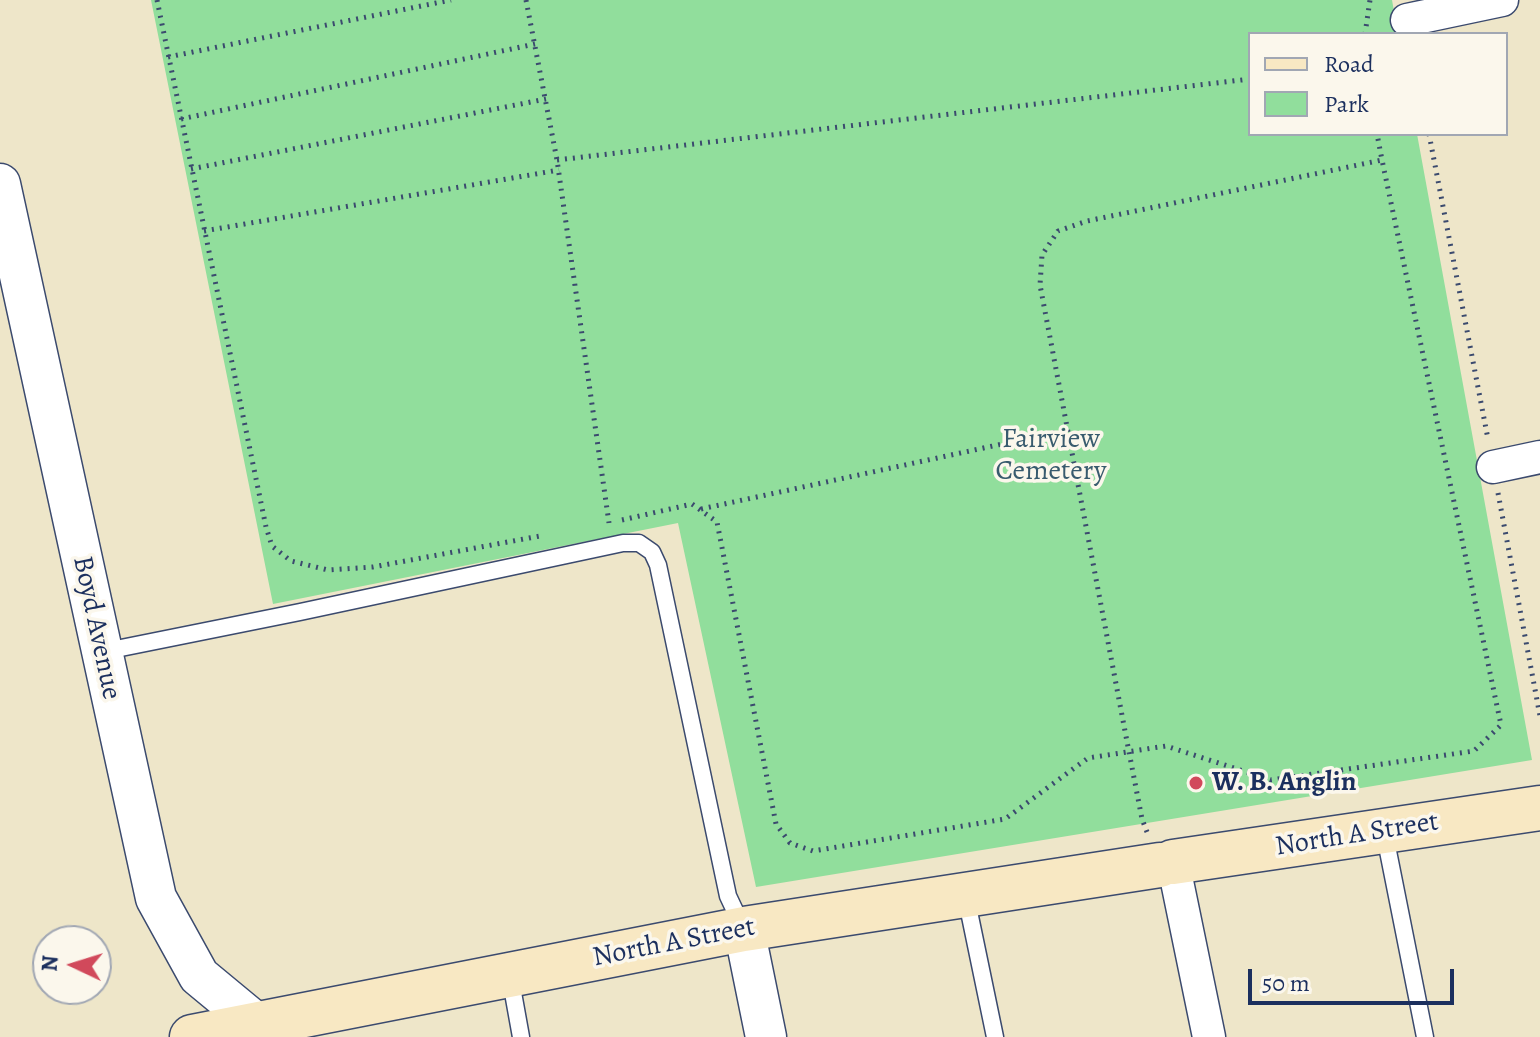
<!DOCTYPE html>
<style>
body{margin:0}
#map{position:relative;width:1540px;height:1037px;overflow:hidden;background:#eee6c9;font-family:Alegreya,serif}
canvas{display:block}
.legend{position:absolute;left:1248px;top:32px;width:260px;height:104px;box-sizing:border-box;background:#fbf7ec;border:2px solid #a1a7b3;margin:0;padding:10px 14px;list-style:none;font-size:24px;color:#1b2f5e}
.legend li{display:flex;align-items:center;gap:16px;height:40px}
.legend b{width:40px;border:2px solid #a1a7b3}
.north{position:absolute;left:32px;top:925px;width:80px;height:80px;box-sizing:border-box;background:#fbf7ec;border:2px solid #a1a7b3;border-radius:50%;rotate:274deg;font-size:22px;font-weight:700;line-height:32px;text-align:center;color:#1b2f5e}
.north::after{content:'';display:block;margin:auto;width:28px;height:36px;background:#d1495b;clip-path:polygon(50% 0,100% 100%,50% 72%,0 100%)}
.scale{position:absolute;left:1248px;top:969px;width:206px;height:36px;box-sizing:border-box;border:4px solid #1b2f5e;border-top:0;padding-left:10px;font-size:24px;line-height:28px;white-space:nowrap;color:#1b2f5e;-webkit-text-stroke:6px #fbf7ec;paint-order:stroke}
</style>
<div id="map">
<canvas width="1540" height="1037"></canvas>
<ul class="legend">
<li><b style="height:10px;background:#f8e8c3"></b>Road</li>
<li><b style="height:22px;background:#91de9c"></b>Park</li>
</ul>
<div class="north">N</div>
<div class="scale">50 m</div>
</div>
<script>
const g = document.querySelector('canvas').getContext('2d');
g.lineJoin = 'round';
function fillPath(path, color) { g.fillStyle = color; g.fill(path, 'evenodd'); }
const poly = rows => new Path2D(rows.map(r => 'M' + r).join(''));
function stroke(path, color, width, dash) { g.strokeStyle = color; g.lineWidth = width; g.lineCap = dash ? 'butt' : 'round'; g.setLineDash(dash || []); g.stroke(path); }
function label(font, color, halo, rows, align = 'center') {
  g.font = font + ' Alegreya,serif'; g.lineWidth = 7; g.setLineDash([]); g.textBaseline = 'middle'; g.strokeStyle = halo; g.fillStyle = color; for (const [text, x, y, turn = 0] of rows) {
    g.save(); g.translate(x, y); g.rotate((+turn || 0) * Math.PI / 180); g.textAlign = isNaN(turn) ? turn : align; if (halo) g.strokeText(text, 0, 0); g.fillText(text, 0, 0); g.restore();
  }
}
fillPath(poly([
 [151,0,1392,0,1398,34,1250,34,1250,134,1417,134,1532,760,756,887,678,523,273,604]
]), '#91de9c');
const service = poly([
 [101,652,300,612,623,543,639,543,652,552,658,565,728,896,743,928],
 [1384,831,1425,1037],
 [966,897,995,1037],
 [510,976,521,1037]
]);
const minor = poly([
 [1407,20,1502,0],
 [1493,467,1540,457],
 [1160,865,1173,862,1209,1037]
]);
const tertiary = poly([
 [0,184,156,898,199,976,257,1024,260,1037],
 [744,929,766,1037]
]);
const secondary = poly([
 [1173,862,1540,808],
 [192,1037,744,929,1160,865]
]);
stroke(service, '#3b4a6e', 19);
stroke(minor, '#3b4a6e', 35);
stroke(tertiary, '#3b4a6e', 43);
stroke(secondary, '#3b4a6e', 47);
stroke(poly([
 [157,0,266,527,272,546,291,561,328,570,373,567,540,536],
 [526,0,557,160,609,523],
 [1365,34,1370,0],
 [168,57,451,0],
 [181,119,535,44],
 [1429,134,1488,439],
 [557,160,1250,79],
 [191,169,546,99],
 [204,231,559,170],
 [1498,493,1540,716],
 [701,509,1067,430],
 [622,520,692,504,717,522,776,824,790,843,813,851,1005,819,1088,758,1166,746,1271,780,1474,751,1501,725,1382,160],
 [1147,832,1142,819,1129,752,1040,285,1042,255,1058,231,1087,221,1382,160,1377,134]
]), '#3b4a6e', 5, [2, 6]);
stroke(service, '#fff', 16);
stroke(minor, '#fff', 32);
stroke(tertiary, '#fff', 40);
stroke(secondary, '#f8e8c3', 44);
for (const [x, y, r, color] of [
 [1196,783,8,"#d1495b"]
]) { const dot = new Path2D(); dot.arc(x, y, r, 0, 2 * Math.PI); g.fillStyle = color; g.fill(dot); stroke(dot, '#fbf7ec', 3); }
label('28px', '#385b6e', '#fbf7ec', [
 ["Fairview",1051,440],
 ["Cemetery",1051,472]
]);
label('28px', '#1b2f5e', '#fbf7ec', [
 ["Boyd Avenue",96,628,78],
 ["North A Street",1357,835,-9],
 ["North A Street",674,943,-11]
]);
label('bold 28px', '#1b2f5e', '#fbf7ec', [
 ["W. B. Anglin",1212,783]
], 'left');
</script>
